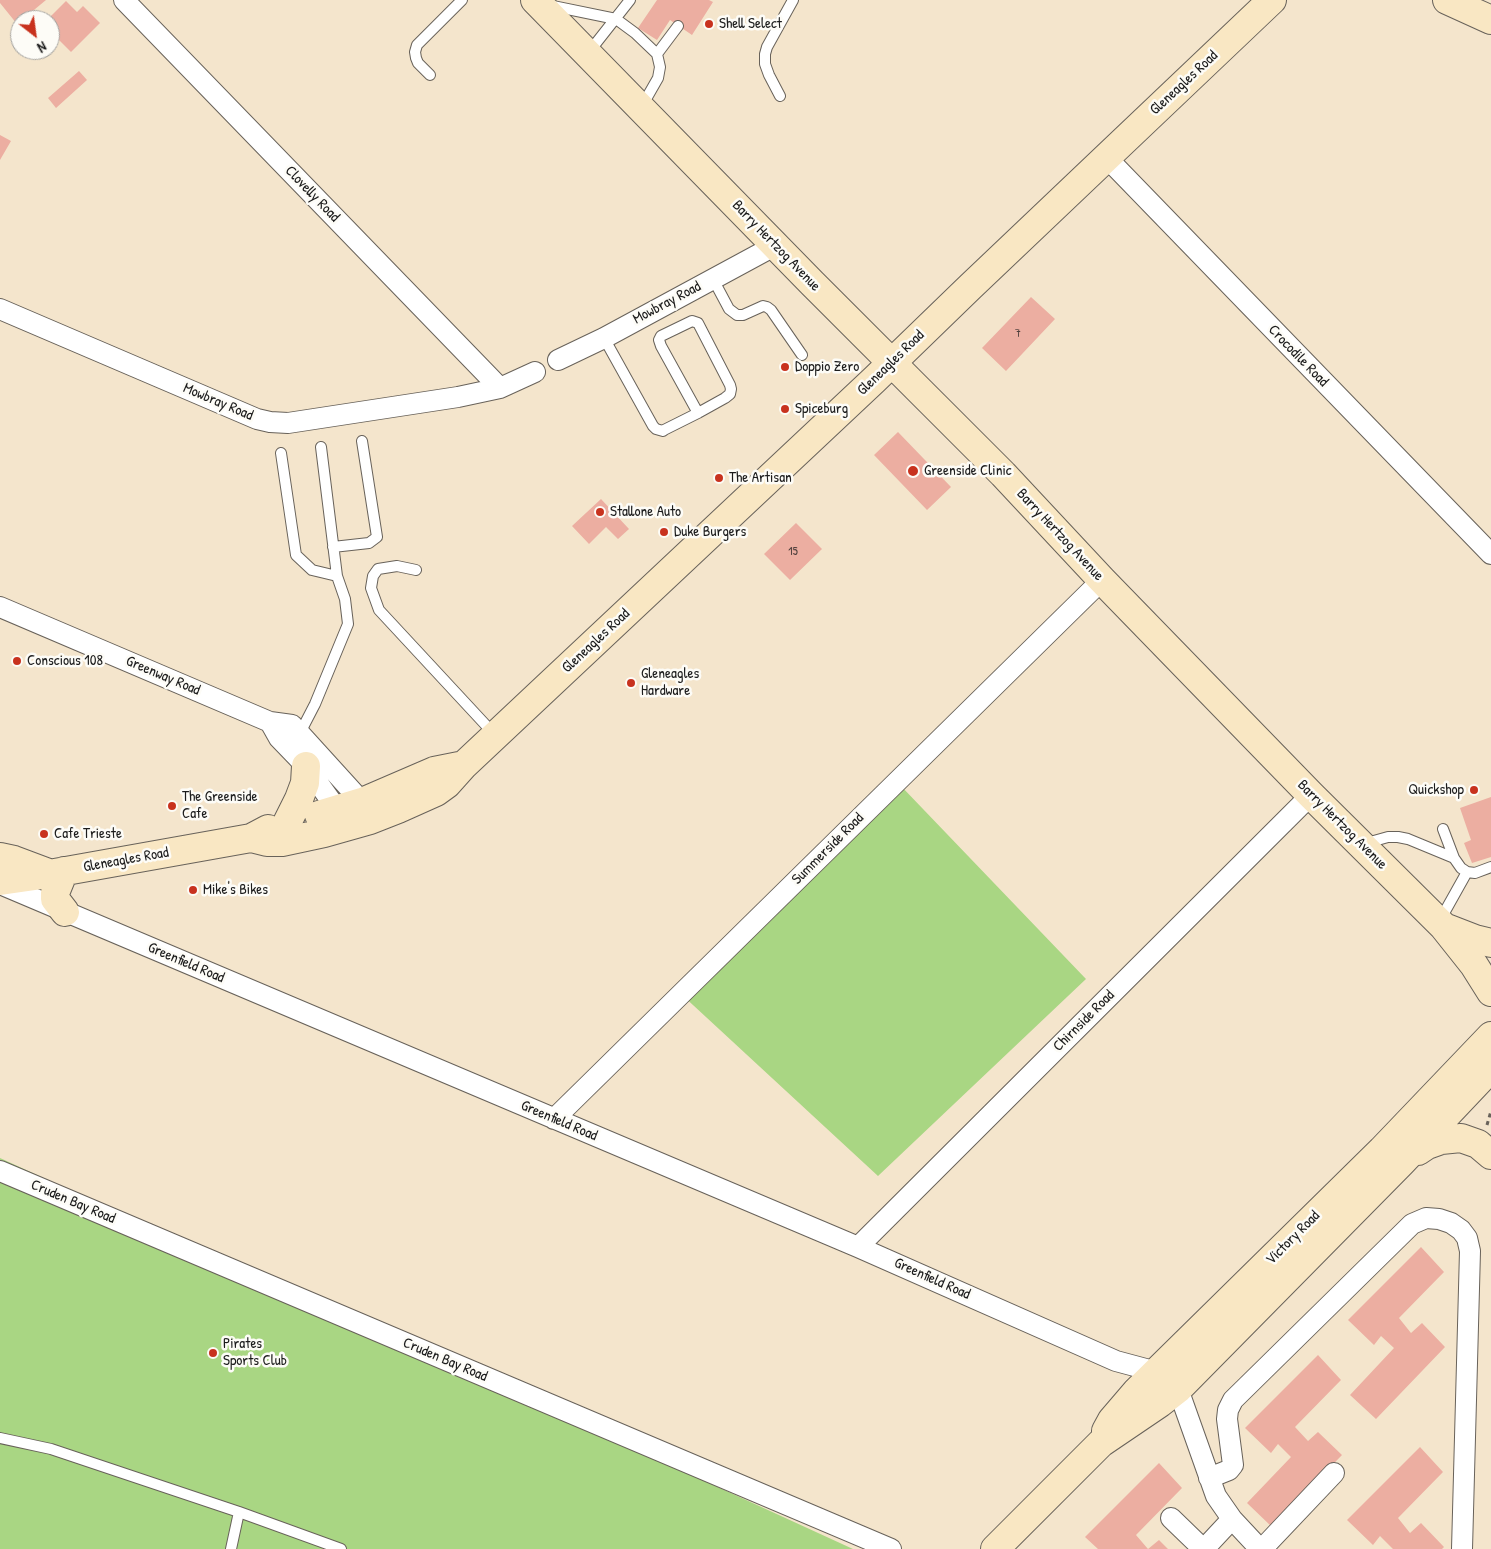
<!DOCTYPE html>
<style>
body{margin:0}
#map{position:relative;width:1491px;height:1549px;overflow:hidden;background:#f4e5cc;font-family:"Patrick Hand",sans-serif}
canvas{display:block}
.north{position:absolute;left:10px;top:10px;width:50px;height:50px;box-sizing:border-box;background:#fdfcf7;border:1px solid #a3a29f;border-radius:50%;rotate:150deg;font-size:14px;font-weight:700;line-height:20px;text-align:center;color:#1c1c1c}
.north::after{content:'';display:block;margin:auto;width:18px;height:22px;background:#c8321e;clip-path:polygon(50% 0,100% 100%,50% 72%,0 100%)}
</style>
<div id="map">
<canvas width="1491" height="1549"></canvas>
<div class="north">N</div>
</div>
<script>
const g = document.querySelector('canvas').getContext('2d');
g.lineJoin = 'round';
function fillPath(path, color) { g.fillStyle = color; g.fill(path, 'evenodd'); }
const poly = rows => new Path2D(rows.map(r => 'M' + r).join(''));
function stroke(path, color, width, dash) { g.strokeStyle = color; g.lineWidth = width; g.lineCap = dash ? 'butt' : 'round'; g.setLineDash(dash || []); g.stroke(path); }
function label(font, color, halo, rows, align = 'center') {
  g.font = font + ' "Patrick Hand",sans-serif'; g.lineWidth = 5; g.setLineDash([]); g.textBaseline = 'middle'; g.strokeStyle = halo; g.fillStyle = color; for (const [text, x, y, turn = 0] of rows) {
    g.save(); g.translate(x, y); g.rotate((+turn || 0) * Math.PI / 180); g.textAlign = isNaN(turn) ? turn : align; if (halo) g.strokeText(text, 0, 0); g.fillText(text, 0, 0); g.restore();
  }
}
fillPath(poly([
 [900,785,1086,979,878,1176,680,993],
 [0,1158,853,1549,0,1549]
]), '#a9d683');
fillPath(poly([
 [0,0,46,0,17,24,0,3],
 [657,0,709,0,713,2,692,35,670,20,657,40,638,28],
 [66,1,77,12,83,6,100,23,71,52,50,31,50,20,47,20],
 [79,71,87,80,56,108,48,98],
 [0,135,11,141,0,160],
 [1031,297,1055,319,1006,371,982,348],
 [898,432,951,487,927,510,874,455],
 [601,499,629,529,618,539,606,527,589,544,572,526],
 [796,523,822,549,790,580,764,554],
 [1491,797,1491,857,1472,863,1464,843,1471,840,1460,808],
 [1421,1247,1444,1272,1399,1318,1411,1333,1422,1323,1445,1347,1376,1419,1350,1395,1394,1348,1381,1336,1374,1345,1348,1320],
 [1318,1355,1341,1380,1295,1427,1308,1441,1318,1432,1342,1455,1272,1527,1247,1503,1291,1457,1278,1444,1271,1453,1245,1428],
 [1420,1447,1443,1472,1398,1518,1410,1533,1421,1523,1444,1547,1442,1549,1393,1549,1380,1536,1373,1545,1347,1520],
 [1159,1463,1182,1488,1136,1535,1148,1549,1098,1549,1085,1537],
 [1159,1540,1168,1549,1148,1549]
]), '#ecaea1');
const lane = poly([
 [548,5,616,19,635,33,657,54,660,67,658,78,642,106],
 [589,52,630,0],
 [657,54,678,26],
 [430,75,418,63,416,58,415,52,417,45,462,0],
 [780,96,769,75,765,64,765,54,767,47,793,0],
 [713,279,729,309,737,315,743,315,763,306,767,307,771,310,802,355],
 [604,338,653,426,656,429,663,431,664,430,698,413,725,398,730,394,731,389,730,385,698,323,692,321,661,336,659,340,661,346,698,413],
 [321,447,337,576],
 [281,453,296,555,312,570,337,576,345,599,348,624,315,704,300,733],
 [333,547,369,543,377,537,362,441],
 [416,570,397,566,378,569,373,576,371,588,379,610,495,735],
 [1443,829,1454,858,1461,868,1467,872,1475,873,1491,867],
 [1363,844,1388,837,1398,837,1408,839,1454,858],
 [1439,922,1467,872],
 [0,1438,51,1449,239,1512,341,1549],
 [231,1549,239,1512]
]);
const street = poly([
 [124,0,500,388],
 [1106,157,1491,554],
 [0,309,257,419,270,422,288,423,458,397,500,388,535,372],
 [558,360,604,338,776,245],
 [0,607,270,722,292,725,362,802,367,813],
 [270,722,279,738,306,766,344,819],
 [0,884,858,1247,1116,1361,1157,1372],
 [554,1119,1102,580],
 [0,1171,891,1549],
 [858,1247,1311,795],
 [1178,1389,1216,1496,1232,1519,1260,1549],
 [1209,1478,1229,1470,1233,1465,1227,1419,1228,1410,1233,1400,1412,1224,1426,1218,1439,1219,1451,1223,1461,1230,1467,1238,1470,1251,1462,1549],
 [1171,1518,1203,1549],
 [1204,1549,1232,1519],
 [1262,1549,1334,1473]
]);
const secondary = poly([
 [535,0,812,283,1003,474,1102,580,1311,795,1443,926,1474,965,1491,992],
 [1447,0,1491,20],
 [319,815,362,802,434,771,464,765],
 [287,823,299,799,305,783,306,766],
 [251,838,267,842,282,842,324,833,370,820,398,809,436,792,447,784,464,765,874,380,970,287,1272,0],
 [0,857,14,860,46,872],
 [64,871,55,893,55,899,65,912],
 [0,881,49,874,251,838,268,829],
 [1444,927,1475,939,1491,943],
 [1418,1151,1427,1145,1441,1140,1461,1138,1478,1144,1491,1155],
 [1106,1431,1112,1420,1136,1392,1382,1150,1491,1036],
 [995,1549,1101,1443,1160,1403,1178,1389,1402,1162,1491,1068]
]);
stroke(lane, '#68625a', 12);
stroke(street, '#68625a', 22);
stroke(secondary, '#68625a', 30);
stroke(poly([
 [1487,1125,1491,1111]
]), '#68625a', 3, [4, 4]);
stroke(lane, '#fff', 10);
stroke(street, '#fff', 20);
stroke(secondary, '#f9e7c3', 28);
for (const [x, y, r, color] of [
 [709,24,5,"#c8321e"],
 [785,367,5,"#c8321e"],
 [785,409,5,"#c8321e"],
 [913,471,6,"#c8321e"],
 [719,478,5,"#c8321e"],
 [600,512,5,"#c8321e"],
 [664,532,5,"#c8321e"],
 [17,661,5,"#c8321e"],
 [631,683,5,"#c8321e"],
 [1474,790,5,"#c8321e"],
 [172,806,5,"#c8321e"],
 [44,834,5,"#c8321e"],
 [193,890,5,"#c8321e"],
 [213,1353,5,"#c8321e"]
]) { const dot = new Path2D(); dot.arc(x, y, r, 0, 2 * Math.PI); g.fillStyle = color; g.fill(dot); stroke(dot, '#fdfcf7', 2); }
label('12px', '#50403d', null, [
 ["7",1018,334],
 ["15",793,552]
]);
label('15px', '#1c1c1c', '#fdfcf7', [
 ["Shell Select",719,24],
 ["Doppio Zero",795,367],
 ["Spiceburg",795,409],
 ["Greenside Clinic",924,471],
 ["The Artisan",729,478],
 ["Stallone Auto",610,512],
 ["Duke Burgers",674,532],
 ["Conscious 108",27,661],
 ["Gleneagles",641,674],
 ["Hardware",641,691],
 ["Quickshop",1464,790,"right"],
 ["The Greenside",182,797],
 ["Cafe",182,814],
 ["Cafe Trieste",54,834],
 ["Mike's Bikes",203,890],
 ["Pirates",223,1344],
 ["Sports Club",223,1361]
], 'left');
label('15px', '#1c1c1c', '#fdfcf7', [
 ["Gleneagles Road",1184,83,-43],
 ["Clovelly Road",312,194,46],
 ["Barry Hertzog Avenue",776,246,46],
 ["Mowbray Road",667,303,-28],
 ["Crocodile Road",1298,356,46],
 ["Gleneagles Road",891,363,-44],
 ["Mowbray Road",218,402,23],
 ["Barry Hertzog Avenue",1060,535,47],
 ["Gleneagles Road",596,641,-43],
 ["Greenway Road",163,676,23],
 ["Barry Hertzog Avenue",1342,825,45],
 ["Summerside Road",828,849,-45],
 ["Gleneagles Road",126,860,-10],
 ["Greenfield Road",186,963,23],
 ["Chirnside Road",1084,1021,-45],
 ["Greenfield Road",559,1121,23],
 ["Cruden Bay Road",73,1202,23],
 ["Victory Road",1293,1238,-45],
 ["Greenfield Road",932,1279,24],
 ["Cruden Bay Road",445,1360,23]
]);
</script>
